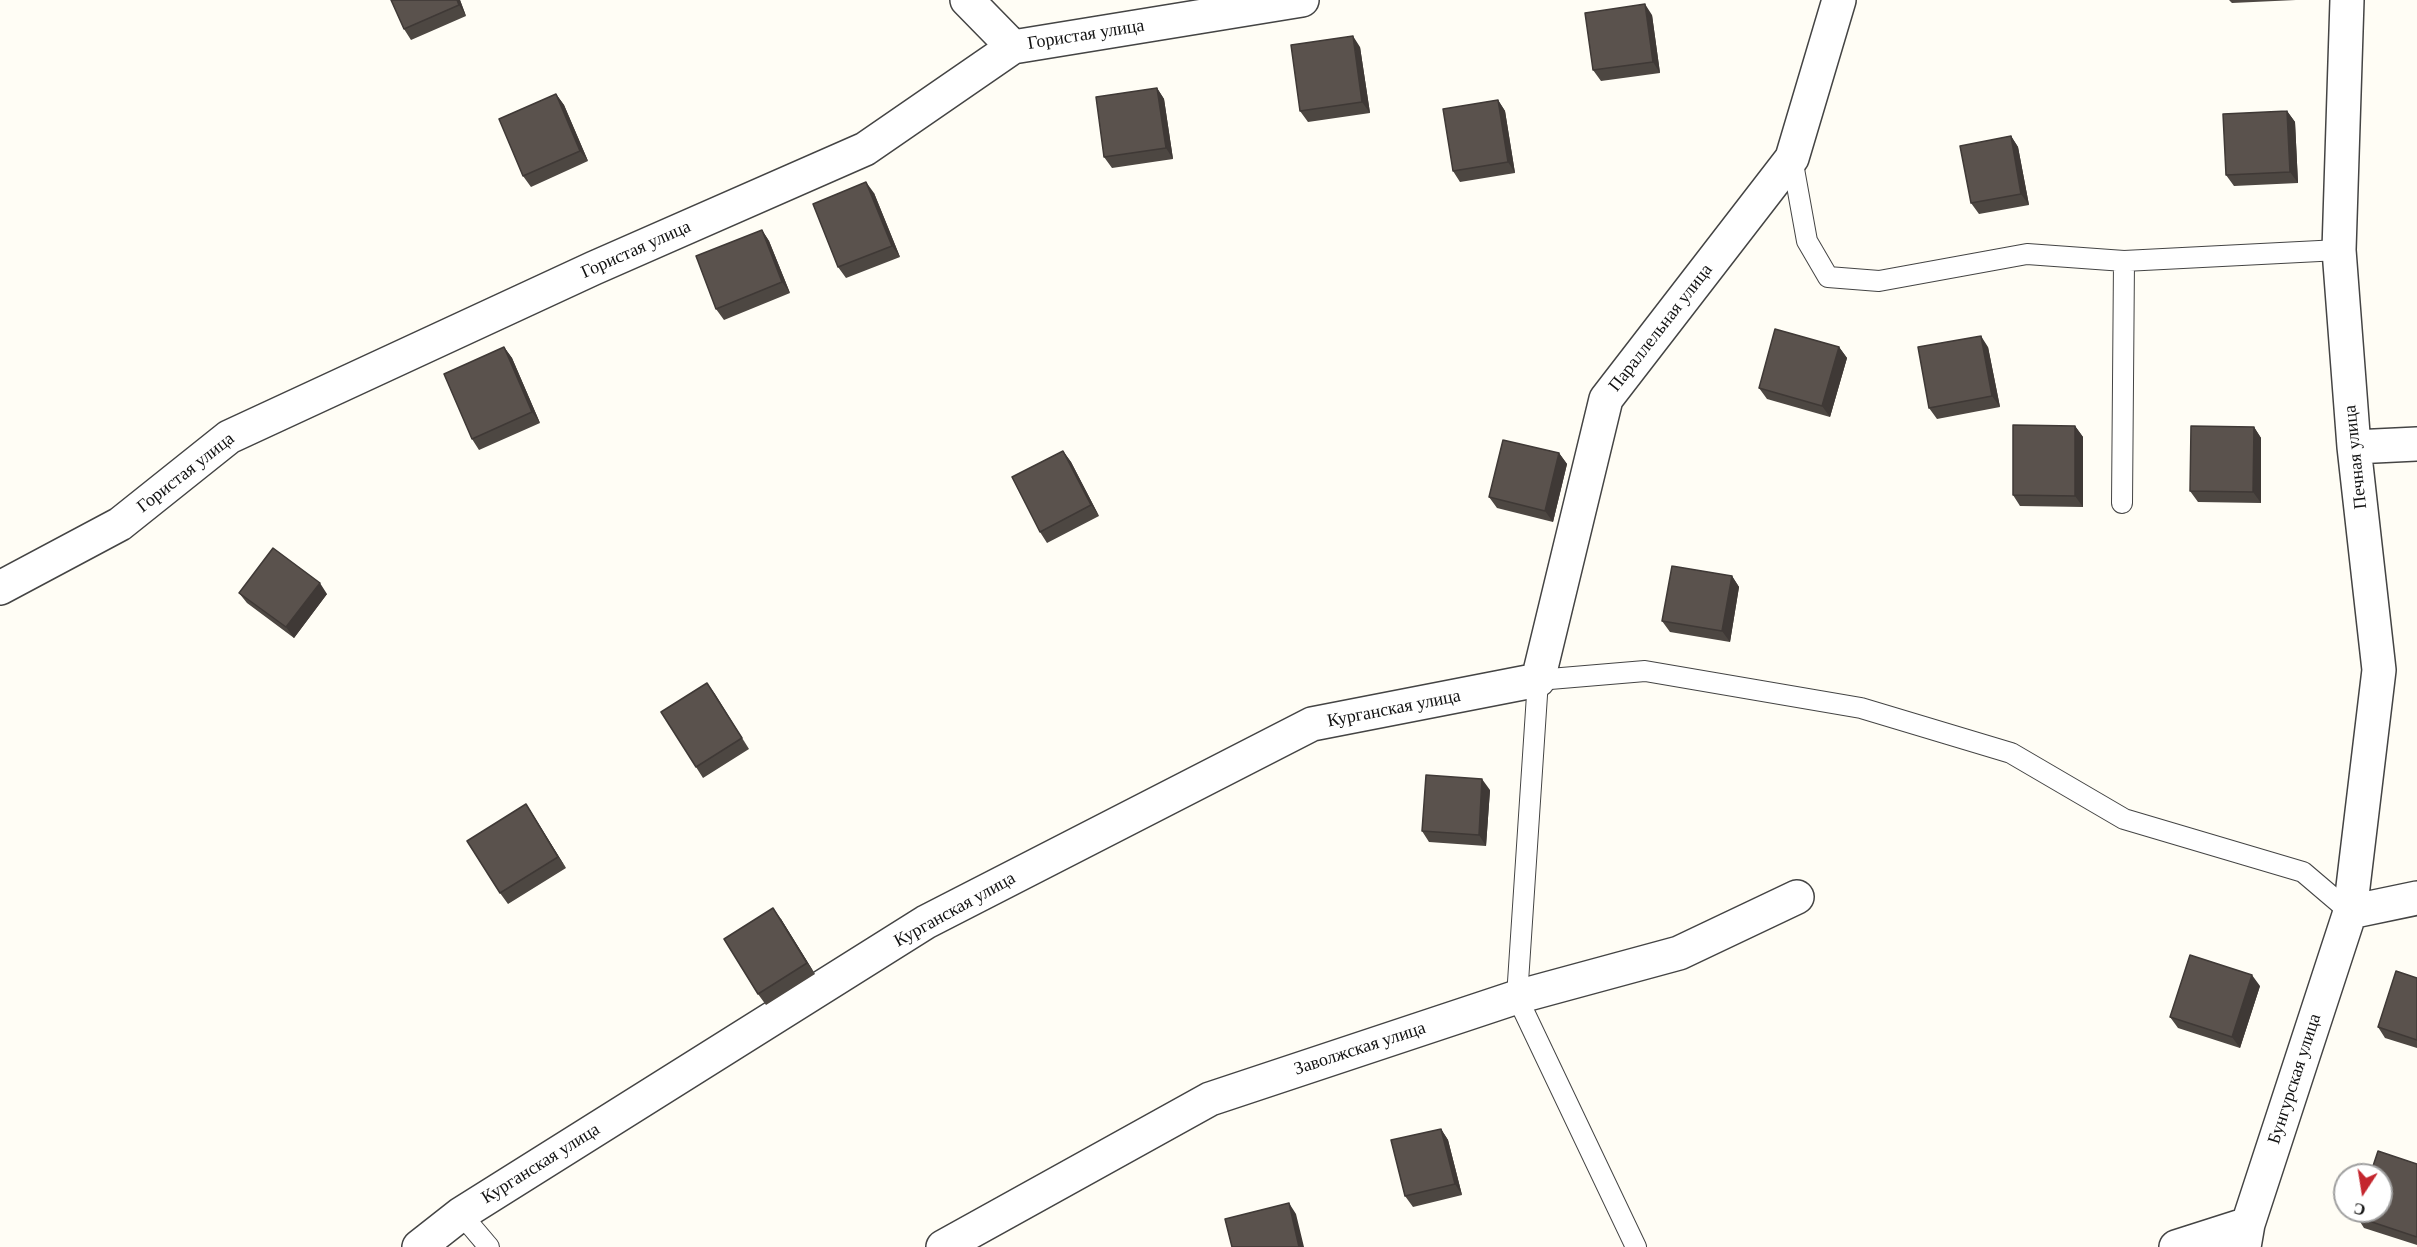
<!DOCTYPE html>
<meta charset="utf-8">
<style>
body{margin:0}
#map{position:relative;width:2417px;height:1247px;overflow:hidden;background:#fffdf5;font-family:"Times New Roman",serif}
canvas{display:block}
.north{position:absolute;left:2333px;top:1163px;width:60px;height:60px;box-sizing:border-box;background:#fff;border:2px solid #a0a0a0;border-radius:50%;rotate:192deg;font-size:16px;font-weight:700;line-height:24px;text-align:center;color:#111}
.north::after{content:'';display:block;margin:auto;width:21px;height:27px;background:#c4262e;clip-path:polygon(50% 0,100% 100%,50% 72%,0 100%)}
</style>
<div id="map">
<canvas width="2417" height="1247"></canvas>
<div class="north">С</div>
</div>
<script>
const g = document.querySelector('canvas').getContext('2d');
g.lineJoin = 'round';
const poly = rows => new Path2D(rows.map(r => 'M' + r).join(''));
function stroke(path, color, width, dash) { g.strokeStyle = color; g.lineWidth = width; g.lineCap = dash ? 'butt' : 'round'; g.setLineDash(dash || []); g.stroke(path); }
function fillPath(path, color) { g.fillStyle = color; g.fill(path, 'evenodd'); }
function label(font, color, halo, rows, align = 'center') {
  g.font = font + ' "Times New Roman",serif'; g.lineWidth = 6; g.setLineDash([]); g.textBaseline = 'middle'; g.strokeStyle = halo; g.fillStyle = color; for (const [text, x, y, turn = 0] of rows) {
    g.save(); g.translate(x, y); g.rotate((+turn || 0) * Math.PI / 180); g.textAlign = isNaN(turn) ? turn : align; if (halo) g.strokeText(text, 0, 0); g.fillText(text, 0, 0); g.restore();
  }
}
const lane = poly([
 [1792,158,1807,241,1828,277,1879,281,2027,254,2124,261],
 [2122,503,2124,261,2339,250],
 [461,1214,489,1247],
 [1636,1247,1517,997,1538,680,1645,671,1861,708,2011,753,2124,819,2303,872,2350,912]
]);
const street = poly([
 [967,0,1013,47],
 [2354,447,2417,444],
 [0,588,120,524,229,437,594,268,865,149,1013,47,1302,0],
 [2350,912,2417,898],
 [419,1247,461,1214,926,922,1312,724,1538,680,1606,399,1792,158,1839,0],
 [943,1247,1210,1099,1517,997,1679,953,1797,897],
 [2176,1247,2248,1224],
 [2244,1247,2248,1224,2350,912,2379,670,2354,447,2339,250,2347,0]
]);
stroke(lane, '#444', 22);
stroke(street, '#444', 36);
stroke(lane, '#fff', 20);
stroke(street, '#fff', 33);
fillPath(poly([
 [460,0,466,16,411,40,404,29],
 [2229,0,2296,0,2232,3],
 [1652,15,1660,73,1601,81,1593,70],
 [1360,47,1370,113,1308,122,1300,111],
 [1157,88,1164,99,1173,159,1112,168,1104,157],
 [556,94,564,105,588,161,531,187,523,176],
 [1498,100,1505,111,1515,173,1460,182,1453,171],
 [2287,111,2295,122,2298,183,2234,186,2226,175],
 [2011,136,2018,147,2029,205,1979,214,1971,203],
 [874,193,900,257,846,278,838,267],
 [762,230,769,241,790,293,724,320,716,309],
 [504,347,512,358,540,423,479,450,472,439],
 [1839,347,1847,358,1830,417,1767,399,1759,388],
 [1988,347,2000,407,1937,419,1929,408],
 [2075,426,2083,437,2083,507,2020,506,2013,495],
 [2254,427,2261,438,2261,503,2198,502,2190,491],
 [1063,451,1071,462,1099,516,1047,543,1040,532],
 [1559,453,1567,464,1553,522,1497,508,1489,497],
 [1732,576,1739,587,1730,642,1670,632,1662,621],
 [239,593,327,594,294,638,247,603],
 [707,683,749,749,703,778,696,767],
 [1490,790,1486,846,1429,842,1422,831],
 [526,804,566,868,508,904,500,893],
 [781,919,815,974,766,1005,758,994],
 [2417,978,2417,1048,2385,1038,2378,1027],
 [2260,986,2240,1048,2178,1028,2170,1017],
 [1441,1129,1448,1140,1462,1195,1413,1207,1405,1196],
 [2417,1164,2417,1245,2364,1228,2357,1217]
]), '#4d4742');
fillPath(poly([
 [457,0,460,0,466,16,459,5],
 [1645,4,1652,15,1660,73,1653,62],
 [1353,36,1360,47,1370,113,1362,102],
 [1157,88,1164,99,1173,159,1166,148],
 [556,94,564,105,588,161,580,151],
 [1498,100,1505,111,1515,173,1508,162],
 [2287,111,2295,122,2298,183,2290,172],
 [2011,136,2018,147,2029,205,2021,194],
 [866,182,874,193,900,257,892,246],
 [762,230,769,241,790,293,782,282],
 [1981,336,1988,347,2000,407,1992,396],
 [504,347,512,358,540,423,532,412],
 [1839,347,1847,358,1830,417,1822,406],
 [2075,426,2083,437,2083,507,2075,496],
 [2254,427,2261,438,2261,503,2253,492],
 [1063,451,1071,462,1099,516,1091,505],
 [1559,453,1567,464,1553,522,1545,511],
 [1732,576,1739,587,1730,642,1722,631],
 [320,583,327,594,294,638,286,627],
 [707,683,715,694,749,749],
 [1482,779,1490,790,1486,846,1479,835],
 [526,804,533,815,566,868,558,857],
 [773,908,781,919,815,974,807,963],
 [2252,975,2260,986,2240,1048,2232,1037],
 [1441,1129,1448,1140,1462,1195,1455,1184],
 [1289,1203,1296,1214,1304,1247,1299,1247]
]), '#3f3936');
const building = poly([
 [391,0,457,0,459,5,404,29,391,0],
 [1645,4,1653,62,1593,70,1585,13,1645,4],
 [1353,36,1362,102,1300,111,1291,45,1353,36],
 [1157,88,1166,148,1104,157,1096,97,1157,88],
 [556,94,580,151,523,176,499,119,556,94],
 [1498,100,1508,162,1453,171,1443,109,1498,100],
 [2287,111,2290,172,2226,175,2223,114,2287,111],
 [2011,136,2021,194,1971,203,1960,146,2011,136],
 [866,182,892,246,838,267,813,204,866,182],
 [762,230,782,282,716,309,696,256,762,230],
 [1775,329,1839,347,1822,406,1759,388,1775,329],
 [1981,336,1992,396,1929,408,1918,347,1981,336],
 [504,347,532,412,472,439,444,374,504,347],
 [2013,425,2075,426,2075,496,2013,495,2013,425],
 [2191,426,2254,427,2253,492,2190,491,2191,426],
 [1503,440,1559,453,1545,511,1489,497,1503,440],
 [1063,451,1091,505,1040,532,1012,477,1063,451],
 [273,548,320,583,286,627,239,593,273,548],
 [1672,566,1732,576,1722,631,1662,621,1672,566],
 [707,683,742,738,696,767,661,712,707,683],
 [1426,775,1482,779,1479,835,1422,831,1426,775],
 [526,804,558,857,500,893,467,841,526,804],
 [773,908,807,963,758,994,724,939,773,908],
 [2190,955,2252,975,2232,1037,2170,1017,2190,955],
 [2396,971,2417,978,2417,1040,2378,1027,2396,971],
 [1441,1129,1455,1184,1405,1196,1391,1140,1441,1129],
 [2378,1151,2417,1164,2417,1237,2357,1217,2358,1211,2381,1211,2381,1175,2370,1175,2378,1151],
 [1289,1203,1299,1247,1232,1247,1225,1219,1289,1203]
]);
fillPath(building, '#5a524d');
stroke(building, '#3f3936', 1.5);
label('18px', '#111', '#fff', [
 ["Гористая улица",1086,35,-9],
 ["Гористая улица",636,250,-24],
 ["Параллельная улица",1661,328,-52],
 ["Печная улица",2356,457,-96],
 ["Гористая улица",186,473,-38],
 ["Курганская улица",1394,709,-11],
 ["Курганская улица",955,910,-29],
 ["Заволжская улица",1360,1049,-18],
 ["Бунгурская улица",2295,1079,-72],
 ["Курганская улица",541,1164,-32]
]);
</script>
